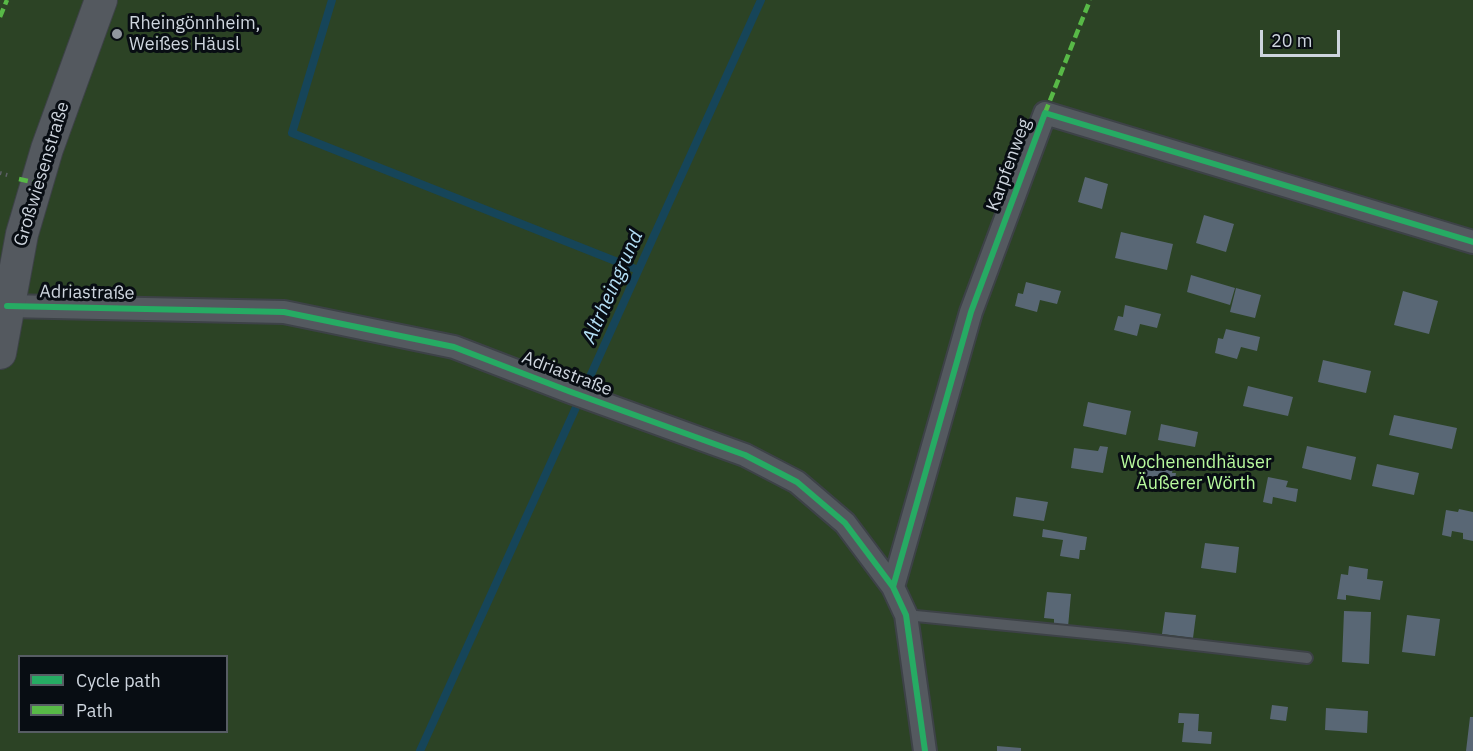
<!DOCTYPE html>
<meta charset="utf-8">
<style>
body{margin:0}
#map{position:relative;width:1473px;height:751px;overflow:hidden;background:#1f252b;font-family:"IBM Plex Sans",sans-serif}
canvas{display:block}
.legend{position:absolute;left:18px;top:655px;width:210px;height:78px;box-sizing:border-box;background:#080d13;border:2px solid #575d64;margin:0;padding:8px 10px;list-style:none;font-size:18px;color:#ced5de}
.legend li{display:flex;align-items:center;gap:12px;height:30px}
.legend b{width:30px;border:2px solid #575d64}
.scale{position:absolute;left:1260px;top:30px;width:80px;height:27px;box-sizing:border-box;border:3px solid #ced5de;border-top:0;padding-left:8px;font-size:18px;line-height:21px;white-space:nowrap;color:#ced5de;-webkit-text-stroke:4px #080d13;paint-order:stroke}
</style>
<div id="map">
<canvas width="1473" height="751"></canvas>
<ul class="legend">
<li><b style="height:8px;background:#26ab63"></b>Cycle path</li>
<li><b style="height:8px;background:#58b947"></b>Path</li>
</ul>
<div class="scale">20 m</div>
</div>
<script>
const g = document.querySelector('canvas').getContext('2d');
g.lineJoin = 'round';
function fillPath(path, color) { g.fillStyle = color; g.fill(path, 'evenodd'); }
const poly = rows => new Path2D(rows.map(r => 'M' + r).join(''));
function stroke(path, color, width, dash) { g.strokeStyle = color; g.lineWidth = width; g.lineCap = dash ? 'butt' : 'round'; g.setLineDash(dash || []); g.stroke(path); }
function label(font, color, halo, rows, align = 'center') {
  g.font = font + ' "IBM Plex Sans",sans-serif'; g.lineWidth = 6; g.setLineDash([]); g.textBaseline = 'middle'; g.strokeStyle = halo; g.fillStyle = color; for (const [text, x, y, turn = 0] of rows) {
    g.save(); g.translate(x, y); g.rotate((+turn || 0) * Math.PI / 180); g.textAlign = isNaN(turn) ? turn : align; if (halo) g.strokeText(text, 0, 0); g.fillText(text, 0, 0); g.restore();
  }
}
fillPath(poly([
 [0,0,1473,0,1473,751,0,751],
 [20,656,226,656,226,732,20,732]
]), '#2c4325');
stroke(poly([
 [332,0,292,133,638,270],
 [420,751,761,0]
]), '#164559', 8);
fillPath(poly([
 [1085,177,1108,184,1102,209,1078,202],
 [1204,215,1234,224,1226,252,1196,243],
 [1121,232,1173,244,1167,270,1115,258],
 [1191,275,1235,288,1230,305,1187,292],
 [1026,282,1061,291,1057,304,1040,300,1037,312,1015,306,1018,293,1023,294],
 [1236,288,1261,295,1255,318,1230,312],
 [1403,291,1438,301,1429,334,1394,325],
 [1125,305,1161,314,1157,328,1140,324,1137,336,1114,330,1118,316,1123,317],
 [1226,329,1260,337,1257,351,1241,347,1237,359,1215,353,1218,338,1223,339],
 [1323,360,1371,371,1366,393,1318,382],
 [1248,386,1293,397,1288,416,1243,406],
 [1088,402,1131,411,1126,435,1083,426],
 [1394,415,1457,428,1452,449,1389,435],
 [1161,424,1198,432,1195,447,1158,440],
 [1100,446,1108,447,1103,473,1071,468,1074,448,1098,451],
 [1307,446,1356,457,1351,480,1302,468],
 [1156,457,1168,459,1167,467,1173,468,1172,473,1176,473,1173,491,1143,486,1147,463,1155,464],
 [1377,464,1419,473,1414,495,1372,486],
 [1268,477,1288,481,1286,487,1298,489,1296,502,1273,497,1272,504,1263,502],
 [1016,497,1048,502,1044,521,1013,516],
 [1459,509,1473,512,1473,541,1463,539,1463,533,1452,531,1451,537,1442,535,1446,510,1458,512],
 [1043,529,1087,537,1085,550,1080,550,1079,559,1060,556,1063,540,1042,537],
 [1205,543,1239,547,1236,573,1201,568],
 [1349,566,1368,569,1367,579,1383,581,1380,600,1346,595,1346,600,1337,599,1341,574,1348,575],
 [1047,592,1071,594,1068,627,1054,625,1054,619,1044,618],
 [1344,611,1371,612,1369,664,1342,662],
 [1165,612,1196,615,1193,638,1162,634],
 [1407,615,1440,619,1435,656,1402,652],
 [1272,705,1288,707,1286,721,1270,719],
 [1326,708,1368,711,1367,733,1325,730],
 [1179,713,1199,714,1198,731,1212,732,1211,744,1182,742,1184,723,1178,723],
 [1470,717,1473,717,1473,751,1466,751],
 [997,746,1021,748,1021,751,997,751]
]), '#596775');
const lane = poly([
 [906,615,1127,637,1307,658]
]);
const street = poly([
 [7,306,284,312,454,347,571,392,745,455,797,482,845,523,893,587,906,615,925,751],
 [893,587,971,312,1045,113,1473,242]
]);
const secondary = poly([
 [0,353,22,234,47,149,101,0]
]);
stroke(lane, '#3d4247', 14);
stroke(street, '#3d4247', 26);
stroke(secondary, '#3d4247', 34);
stroke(poly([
 [0,173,11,176]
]), '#5d6166', 4, [1.5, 4.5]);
stroke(lane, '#54595f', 10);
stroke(street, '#54595f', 22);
stroke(secondary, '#54595f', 32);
stroke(poly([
 [0,17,7,0],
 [1045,113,1090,0],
 [19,179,37,183]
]), '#58b947', 4.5, [9, 4.5]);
stroke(poly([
 [7,306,284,312,454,347,571,392,745,455,797,482,845,523,893,587,906,615,925,751],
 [893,587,971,312,1045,113,1473,242]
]), '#26ab63', 6);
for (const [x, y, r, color] of [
 [117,34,6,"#91979f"]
]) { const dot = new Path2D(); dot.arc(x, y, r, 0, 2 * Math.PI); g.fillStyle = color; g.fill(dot); stroke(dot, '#080d13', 2); }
label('18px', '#ced5de', '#080d13', [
 ["Rheingönnheim,",129,24],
 ["Weißes Häusl",129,45]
], 'left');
label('18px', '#ced5de', '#080d13', [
 ["Karpfenweg",1009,165,-70],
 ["Großwiesenstraße",42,174,-73],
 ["Adriastraße",87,293,1],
 ["Adriastraße",567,374,21]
]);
label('18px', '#b7f99d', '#080d13', [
 ["Wochenendhäuser",1196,463],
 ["Äußerer Wörth",1196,484]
]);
label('italic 20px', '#b3def4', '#080d13', [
 ["Altrheingrund",613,287,-66]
]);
</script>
